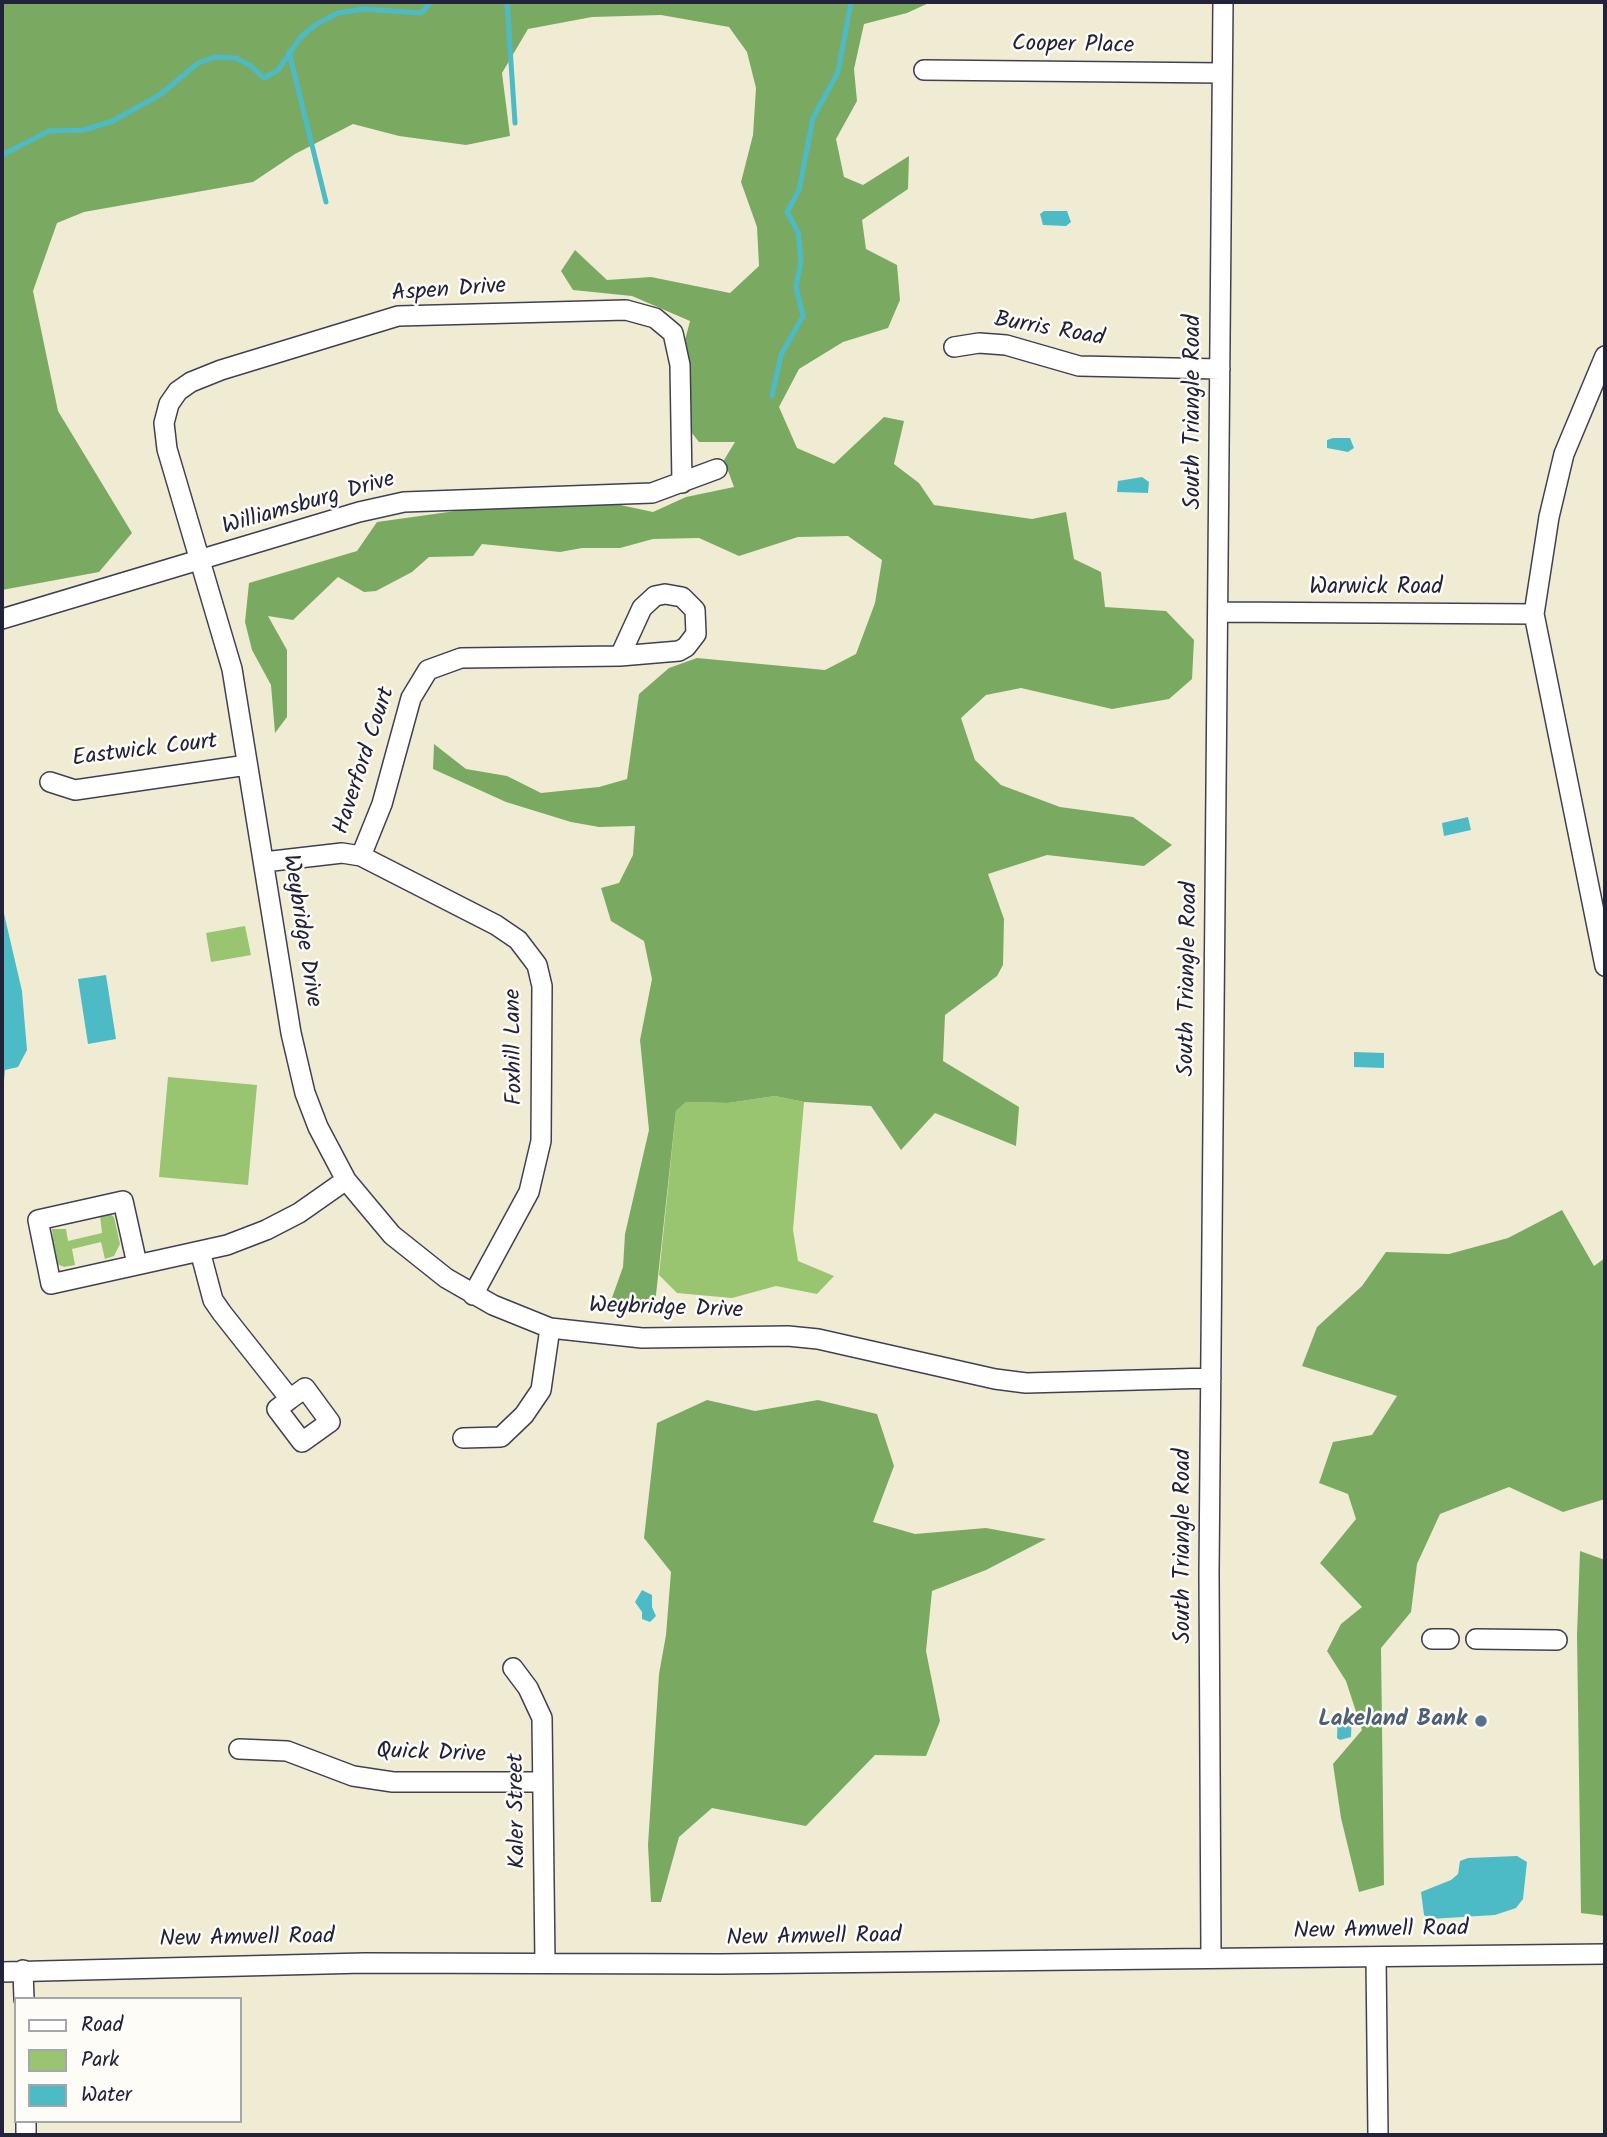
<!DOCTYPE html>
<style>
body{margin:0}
#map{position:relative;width:1607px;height:2137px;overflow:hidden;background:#f0ecd4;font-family:Kalam,sans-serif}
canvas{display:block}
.frame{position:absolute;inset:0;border:4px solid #22223b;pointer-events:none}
.legend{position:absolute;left:14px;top:1997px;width:228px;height:126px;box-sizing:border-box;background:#fdfcf7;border:2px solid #a5a5ac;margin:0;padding:9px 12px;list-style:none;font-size:21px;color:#22223b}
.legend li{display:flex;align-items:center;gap:14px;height:35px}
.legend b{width:35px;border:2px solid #a5a5ac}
</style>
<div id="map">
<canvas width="1607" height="2137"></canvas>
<div class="frame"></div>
<ul class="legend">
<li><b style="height:9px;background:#fff"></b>Road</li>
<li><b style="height:19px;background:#99c470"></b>Park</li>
<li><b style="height:19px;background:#4dbbc6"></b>Water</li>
</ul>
</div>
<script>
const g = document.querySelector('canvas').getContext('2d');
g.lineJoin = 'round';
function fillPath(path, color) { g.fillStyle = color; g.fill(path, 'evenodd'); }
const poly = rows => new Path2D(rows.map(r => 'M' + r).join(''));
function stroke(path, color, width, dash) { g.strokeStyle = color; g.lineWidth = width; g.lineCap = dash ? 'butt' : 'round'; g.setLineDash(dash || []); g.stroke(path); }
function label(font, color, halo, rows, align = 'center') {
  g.font = font + ' Kalam,sans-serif'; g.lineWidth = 5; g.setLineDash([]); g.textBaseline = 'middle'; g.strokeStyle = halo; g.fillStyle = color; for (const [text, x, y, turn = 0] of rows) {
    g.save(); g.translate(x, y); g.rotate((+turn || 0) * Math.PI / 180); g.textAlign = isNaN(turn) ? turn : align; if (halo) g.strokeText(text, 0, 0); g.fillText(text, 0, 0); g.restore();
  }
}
fillPath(poly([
 [245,926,251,955,211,962,206,933],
 [168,1077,257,1085,248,1185,159,1177],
 [775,1096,804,1102,793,1230,798,1261,834,1276,817,1294,776,1286,732,1298,677,1293,659,1275,676,1111,686,1102,728,1103],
 [109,1213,114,1217,120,1244,114,1256,105,1259,101,1242,72,1249,75,1265,64,1267,55,1263,52,1229,66,1229,68,1241,102,1233,100,1215]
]), '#99c470');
fillPath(poly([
 [2,2,931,2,907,13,864,24,854,69,857,101,836,139,844,177,863,185,909,156,908,189,862,220,866,249,897,265,900,300,888,328,843,342,799,369,779,407,797,448,834,464,884,417,904,421,894,464,919,483,934,505,1032,519,1066,512,1074,559,1101,572,1105,607,1166,611,1194,640,1192,679,1169,699,1112,709,1021,688,986,695,961,718,975,760,1001,785,1060,807,1133,817,1172,845,1144,866,1047,855,988,874,1004,919,1003,965,997,976,945,1015,943,1061,1019,1107,1016,1146,935,1113,901,1150,871,1106,804,1102,775,1096,728,1103,686,1102,676,1111,655,1304,624,1313,609,1306,623,1267,625,1234,649,1130,640,1040,652,979,644,941,611,921,601,888,619,883,633,855,635,826,599,827,571,822,506,802,433,769,434,744,466,769,507,776,541,793,599,787,627,779,639,694,669,668,697,658,825,670,856,654,875,603,882,560,848,536,798,537,739,556,699,538,653,539,620,548,582,548,560,552,482,544,473,556,429,557,412,572,376,591,364,592,338,577,293,620,268,616,287,650,287,717,275,733,271,685,252,650,245,622,249,583,357,551,377,522,506,504,597,500,653,512,686,497,734,487,724,460,735,442,699,442,688,428,691,390,684,344,690,321,632,296,573,290,561,271,575,250,607,280,651,277,730,293,759,266,757,227,741,182,753,135,756,88,747,52,729,27,661,15,592,17,528,29,502,73,510,136,466,145,399,136,353,124,295,154,253,182,84,212,57,223,33,291,58,411,132,533,99,572,2,590],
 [1562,1210,1594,1266,1605,1258,1605,1499,1563,1512,1509,1487,1440,1514,1417,1564,1411,1612,1381,1648,1384,1885,1359,1892,1341,1818,1333,1764,1362,1730,1346,1681,1327,1651,1341,1624,1362,1607,1320,1563,1356,1519,1348,1494,1319,1483,1333,1442,1372,1435,1397,1396,1302,1366,1317,1327,1362,1286,1386,1252,1449,1254,1508,1238],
 [707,1400,755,1411,818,1400,877,1414,894,1466,873,1522,915,1534,986,1528,1046,1539,986,1570,932,1591,926,1651,940,1721,926,1756,875,1755,806,1826,712,1808,679,1837,661,1902,651,1902,648,1845,659,1674,666,1635,671,1572,644,1538,657,1423],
 [1580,1551,1605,1560,1605,1916,1581,1913,1577,1635]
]), '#7aaa62');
fillPath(poly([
 [1044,211,1067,211,1071,222,1066,226,1043,225,1040,214],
 [1333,438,1350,438,1354,448,1348,452,1327,448,1327,440],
 [1142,477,1149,482,1148,493,1117,492,1118,481],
 [1468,817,1471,830,1444,836,1442,823],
 [2,905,22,991,27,1050,18,1067,5,1070,2,1103],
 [106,975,116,1039,88,1044,78,979],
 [1354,1052,1384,1053,1384,1068,1354,1067],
 [642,1590,652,1595,652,1607,656,1616,650,1622,642,1619,642,1612,635,1602],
 [1352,1712,1351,1737,1340,1740,1337,1738,1338,1713],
 [1517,1856,1527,1862,1523,1899,1516,1908,1495,1915,1430,1919,1424,1915,1421,1892,1451,1880,1458,1874,1460,1861,1468,1858]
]), '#4dbbc6');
stroke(poly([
 [507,2,515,123],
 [289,52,326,202],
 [2,155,49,131,84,130,113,121,161,94,198,63,215,57,236,58,251,66,264,78,278,70,301,37,315,25,338,13,364,9,421,13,431,2],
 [772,396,781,355,803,316,796,287,801,260,798,232,787,212,799,190,813,118,838,72,851,2]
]), '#4dbbc6', 5);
const minor = poly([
 [924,70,1222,73],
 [954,347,979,343,1006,345,1079,366,1220,369],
 [1605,356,1564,454,1549,517,1534,614,1605,966],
 [682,483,680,365,673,333,655,318,626,310,398,316,221,370,191,382,178,391,169,404,164,423,167,449,232,669,291,1033,305,1093,318,1127,346,1180,392,1235,446,1278,493,1305,550,1328,642,1338,788,1336,818,1339,995,1379,1026,1383,1211,1378],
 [1218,612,1534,614],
 [2,619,359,512,404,502,652,493,717,469],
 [50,782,75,790,247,765],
 [361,856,382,804,411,698,428,670,461,658,620,656,642,608,655,596,665,594,682,597,695,610,696,634,686,647,679,651,620,656],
 [264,862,342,853,361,856,496,925,518,940,537,965,542,986,541,1141,529,1192,473,1295],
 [200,1251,213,1300,222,1313,290,1399,305,1388,330,1422,302,1442,277,1409,290,1399],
 [137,1264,123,1201,38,1220,51,1284,227,1245,266,1230,299,1213,346,1180],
 [463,1438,501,1437,524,1415,541,1390,550,1328],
 [1432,1639,1449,1639],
 [1476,1639,1557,1640],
 [513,1668,528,1688,542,1718,545,1963],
 [239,1749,287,1751,353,1776,393,1782,542,1782],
 [1211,1957,1209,1572,1223,2],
 [1376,1957,1378,2135],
 [23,1970,24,1999],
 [2,1972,364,1963,721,1964,1605,1954],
 [26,2121,26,2135]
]);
stroke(minor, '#414052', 22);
stroke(minor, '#fff', 19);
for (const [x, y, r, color] of [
 [1481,1721,7,"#5c6f8a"]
]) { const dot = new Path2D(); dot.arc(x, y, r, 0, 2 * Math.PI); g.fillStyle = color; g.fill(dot); stroke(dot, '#fdfcf7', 2.5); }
label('23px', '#22223b', '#fdfcf7', [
 ["Cooper Place",1073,47,1],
 ["Aspen Drive",449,292,-4],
 ["Burris Road",1049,331,10],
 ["South Triangle Road",1195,412,-90],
 ["Williamsburg Drive",309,505,-16],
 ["Warwick Road",1376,589],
 ["Eastwick Court",145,752,-7],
 ["Haverford Court",366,761,-72],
 ["Weybridge Drive",300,931,81],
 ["South Triangle Road",1190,979,-89],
 ["Foxhill Lane",516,1047,-91],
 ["Weybridge Drive",666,1310,2],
 ["South Triangle Road",1185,1546,-90],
 ["Quick Drive",431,1755,2],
 ["Kaler Street",519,1811,-91],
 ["New Amwell Road",1381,1932,-1],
 ["New Amwell Road",814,1939,-1],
 ["New Amwell Road",247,1940,-1]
]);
label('bold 23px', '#4e5e75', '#fdfcf7', [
 ["Lakeland Bank",1467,1721]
], 'right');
</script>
